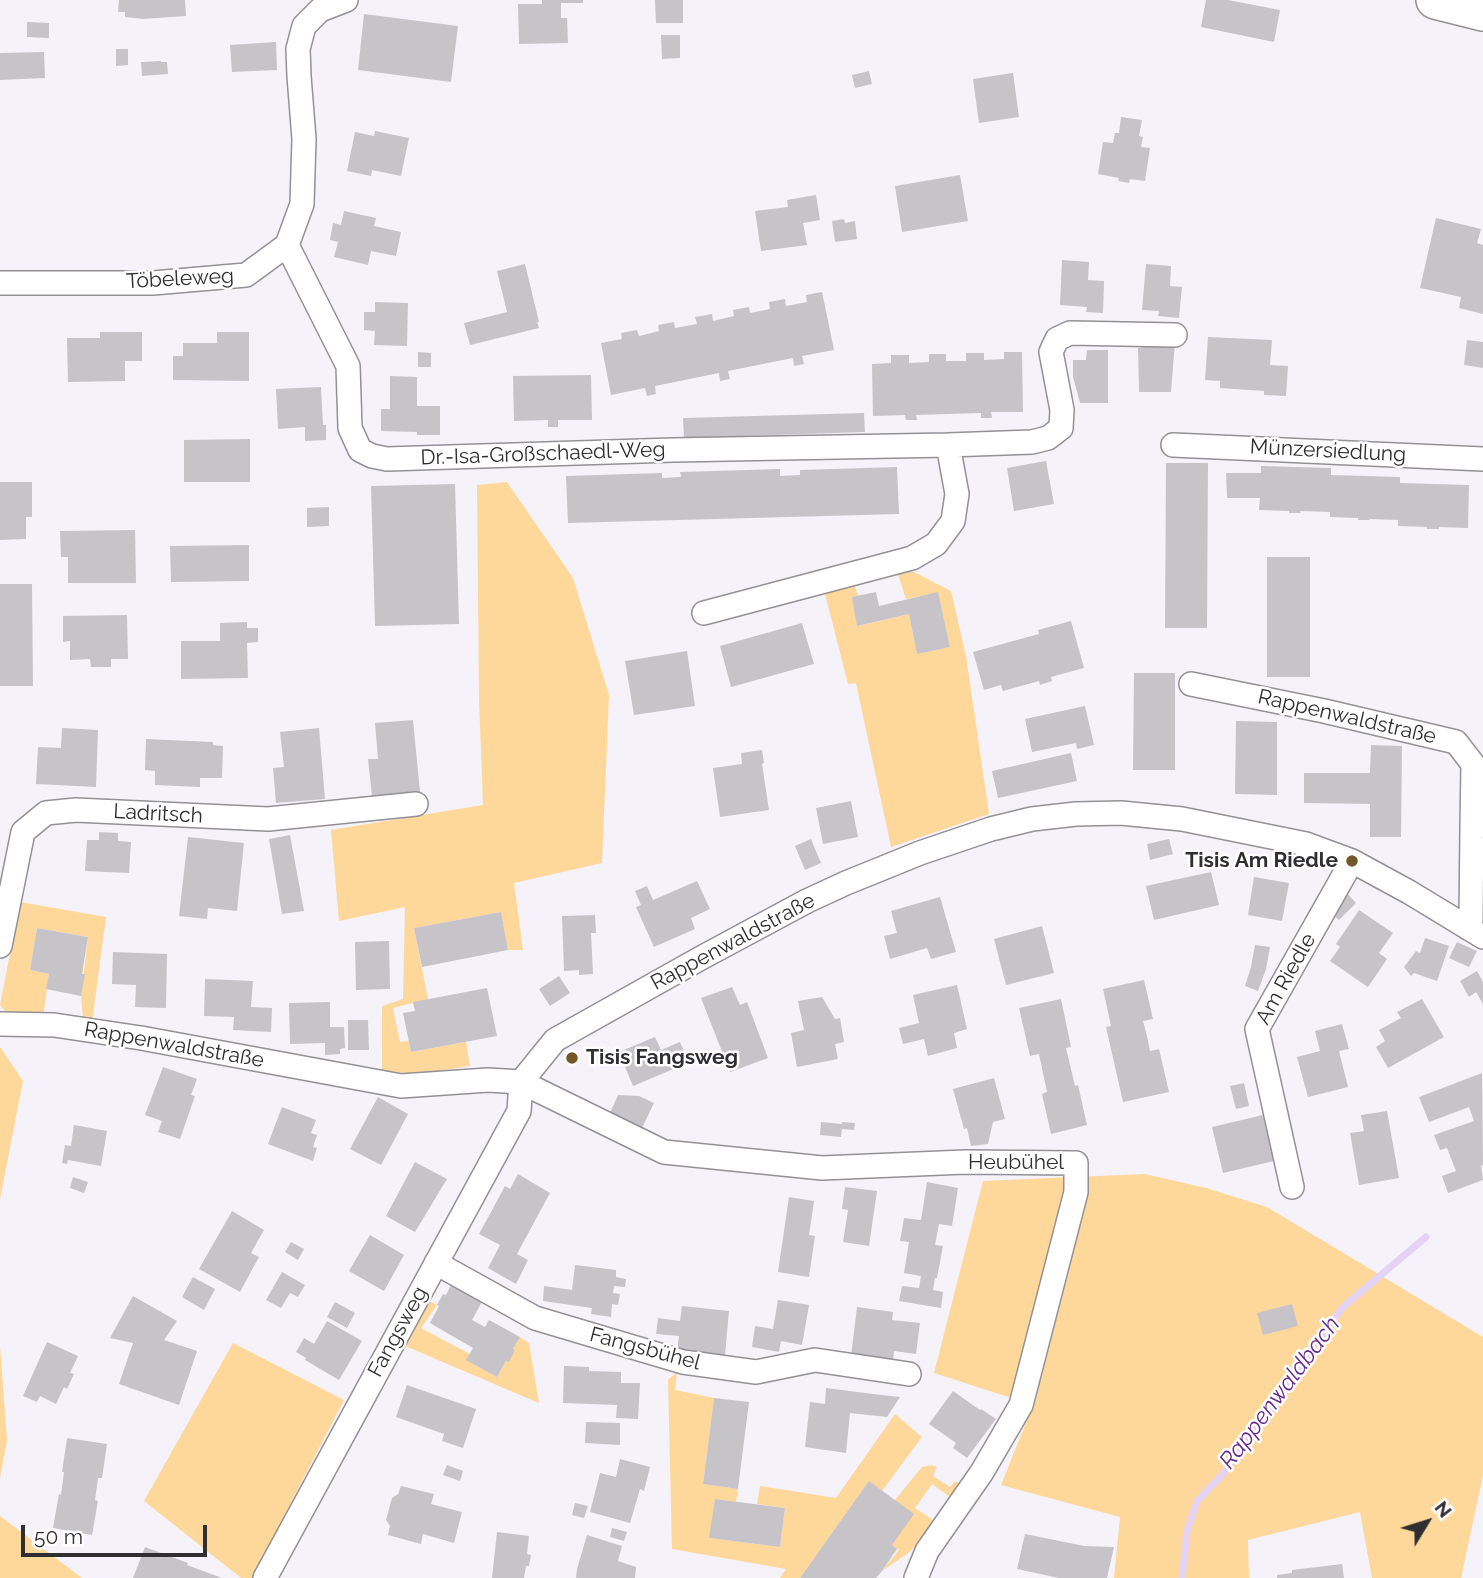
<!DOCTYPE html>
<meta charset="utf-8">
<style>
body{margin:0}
#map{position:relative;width:1483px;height:1578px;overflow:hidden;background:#f6f2f9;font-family:Raleway,sans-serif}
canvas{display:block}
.north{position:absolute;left:1392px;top:1487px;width:70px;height:70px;-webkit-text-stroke:5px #fff;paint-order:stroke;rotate:52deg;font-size:19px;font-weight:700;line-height:28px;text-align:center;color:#2f2e30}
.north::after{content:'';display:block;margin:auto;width:24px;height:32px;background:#2f2e30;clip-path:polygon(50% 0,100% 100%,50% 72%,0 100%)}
.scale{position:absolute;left:21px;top:1525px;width:186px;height:32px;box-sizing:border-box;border:4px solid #2f2e30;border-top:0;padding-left:9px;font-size:21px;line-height:24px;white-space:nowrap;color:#2f2e30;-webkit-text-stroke:5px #fff;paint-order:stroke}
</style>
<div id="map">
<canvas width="1483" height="1578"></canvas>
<div class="north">N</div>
<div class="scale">50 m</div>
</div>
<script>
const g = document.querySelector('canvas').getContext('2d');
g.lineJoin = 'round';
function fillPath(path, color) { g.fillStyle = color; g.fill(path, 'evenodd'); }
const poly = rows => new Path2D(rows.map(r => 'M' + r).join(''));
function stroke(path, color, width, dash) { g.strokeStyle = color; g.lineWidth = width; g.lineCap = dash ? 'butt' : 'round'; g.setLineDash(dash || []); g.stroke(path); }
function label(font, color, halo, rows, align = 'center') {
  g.font = font + ' Raleway,sans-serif'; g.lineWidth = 5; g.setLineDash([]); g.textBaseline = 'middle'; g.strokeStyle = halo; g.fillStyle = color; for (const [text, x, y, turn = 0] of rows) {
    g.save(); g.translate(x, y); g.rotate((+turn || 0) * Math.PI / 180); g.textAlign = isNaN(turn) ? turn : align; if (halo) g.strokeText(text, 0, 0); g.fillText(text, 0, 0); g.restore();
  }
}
fillPath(poly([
 [507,482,573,578,609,695,602,863,514,883,523,950,508,950,501,912,414,928,428,999,393,1008,400,1042,409,1041,411,1052,466,1042,470,1066,419,1074,382,1071,382,1006,403,999,405,907,339,921,331,830,483,805,479,699,477,485],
 [904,567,951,591,966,656,989,814,891,847,856,683,848,684,824,590,854,583,858,596,853,597,858,626,909,614,917,653,950,647,938,593,906,599,896,568],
 [20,902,106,917,92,1023,83,1018,81,996,88,937,37,928,30,970,49,974,43,1018,9,1016,0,1005],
 [0,1047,23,1081,0,1199],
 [1145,1174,1206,1188,1267,1207,1483,1337,1483,1475,1461,1578,1372,1578,1360,1512,1248,1540,1249,1578,1114,1578,1120,1517,1001,1485,1033,1405,934,1373,983,1181],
 [430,1301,437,1305,421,1328,470,1354,467,1360,497,1377,520,1337,529,1343,539,1403,405,1346],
 [233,1343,344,1400,252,1578,241,1578,144,1501],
 [0,1346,7,1440,0,1478],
 [677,1372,675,1390,714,1398,703,1484,738,1489,736,1502,715,1499,710,1538,780,1547,785,1508,757,1504,760,1486,836,1498,895,1414,922,1437,882,1491,869,1482,800,1578,780,1578,786,1569,672,1549,668,1380],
 [931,1465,937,1467,933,1476,950,1487,955,1481,959,1484,950,1497,932,1484,915,1508,933,1520,918,1544,907,1554,882,1571,899,1550,892,1545,895,1500,922,1467],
 [0,1516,82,1578,0,1578]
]), '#fed79b');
stroke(poly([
 [1182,1578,1187,1531,1197,1501,1220,1477,1271,1412,1310,1349,1344,1306,1426,1237]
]), '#e5d3f6', 7);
fillPath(poly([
 [119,0,185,0,186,16,143,19,125,17,125,12,118,12],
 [542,0,583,0,583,3,561,3,561,18,567,18,568,43,519,44,518,4,542,4],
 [655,0,683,0,683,23,656,23],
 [1206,0,1228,0,1280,10,1274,42,1201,27],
 [364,14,458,26,451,82,358,70],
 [27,22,49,23,49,38,27,37],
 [661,35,680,35,680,58,662,59],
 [276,42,277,70,232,72,230,45],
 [116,49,128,49,128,65,116,66],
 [44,52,45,78,0,80,0,53],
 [161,61,161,62,167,62,168,74,142,76,141,62],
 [869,71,872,84,855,88,852,75],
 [1013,73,1019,117,979,123,973,79],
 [1121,117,1142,120,1139,136,1143,137,1141,147,1150,148,1145,181,1130,179,1129,183,1118,181,1119,178,1098,174,1103,142,1113,143,1115,133,1119,133],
 [375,131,409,138,401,176,372,170,371,176,347,171,355,132,374,136],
 [960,175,968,221,902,232,895,186],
 [816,195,820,220,803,223,807,245,761,251,755,211,788,207,787,200],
 [344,211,376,218,374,226,401,232,396,256,371,251,368,265,334,257,338,242,330,240,333,223,341,225],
 [1436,218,1481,229,1477,243,1483,245,1483,314,1459,308,1461,297,1420,288],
 [844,219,845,223,855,221,857,239,835,242,832,221],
 [1062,260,1089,262,1088,280,1104,281,1103,313,1086,312,1087,307,1060,305],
 [525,264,539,322,537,322,539,328,470,345,464,323,507,312,497,271],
 [1146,264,1171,266,1170,286,1182,287,1179,318,1158,316,1159,311,1142,310],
 [822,292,834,350,802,356,804,364,794,366,793,358,728,371,730,379,720,381,719,373,655,386,656,394,647,396,645,388,611,395,601,343,622,339,621,333,637,330,639,336,659,331,658,325,674,322,675,328,697,324,695,317,712,314,713,321,734,316,733,310,749,307,750,313,770,309,769,302,785,299,786,306,807,302,806,295],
 [375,302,408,303,407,346,374,345,375,331,364,330,364,312,375,312],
 [100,332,142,332,142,361,125,361,125,381,68,382,67,338,100,338],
 [217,332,249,332,249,381,173,380,173,356,183,356,183,343,217,343],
 [1208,337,1272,340,1270,365,1288,366,1286,396,1264,395,1264,391,1220,388,1220,381,1205,380],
 [1467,340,1483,342,1483,368,1464,365],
 [1175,342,1171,392,1139,392,1138,348],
 [1087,350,1108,350,1108,403,1080,403,1073,377,1073,360,1086,360],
 [418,352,431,353,431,367,418,367],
 [1004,352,1022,352,1023,412,991,412,992,418,981,418,981,413,916,415,917,420,906,420,905,415,873,416,872,364,891,363,891,355,909,355,909,363,929,362,929,354,946,354,946,361,966,361,966,353,984,353,984,360,1004,359],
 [591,375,592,420,558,420,558,427,548,427,548,420,514,421,513,376],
 [390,376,417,377,417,406,440,406,440,435,417,435,417,432,381,431,381,409,390,409],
 [321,387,323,425,326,425,326,440,305,441,305,427,278,429,276,389],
 [864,413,865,432,684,438,683,418],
 [250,439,250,482,184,482,184,440],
 [1046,461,1054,504,1014,511,1007,468],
 [1166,463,1208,463,1207,628,1165,628],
 [1261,466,1331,468,1331,475,1400,477,1400,483,1469,485,1468,528,1439,527,1439,529,1427,529,1427,527,1398,526,1398,520,1370,519,1369,520,1358,520,1358,518,1330,517,1330,512,1300,511,1301,513,1289,513,1289,511,1259,510,1260,498,1227,498,1226,473,1261,473],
 [897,467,899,514,568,523,566,476,662,473,662,478,681,477,680,472,780,469,780,476,800,475,800,470],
 [0,482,32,482,32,517,26,517,26,539,0,540],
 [455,484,459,624,375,626,371,486],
 [329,507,329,526,307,527,307,508],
 [135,530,136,583,68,583,68,557,61,557,60,531],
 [249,545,249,581,171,582,170,546],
 [1267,557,1310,557,1310,677,1267,677],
 [0,584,32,584,33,686,0,686],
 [876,592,879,606,938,592,950,647,917,654,909,614,857,626,852,597],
 [127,615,128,659,111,659,111,667,91,667,90,659,70,660,70,641,63,642,63,616],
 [1071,621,1084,668,1051,677,1052,681,1040,685,1039,681,1003,691,1001,685,984,690,973,652,1039,634,1038,630],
 [247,622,247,628,258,628,258,642,247,643,248,678,181,679,181,641,220,641,220,623],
 [802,623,814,664,731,687,720,646],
 [687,651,695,706,634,715,625,661],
 [1134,673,1175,673,1175,770,1133,770],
 [1085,706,1094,745,1077,749,1076,743,1032,752,1025,719],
 [413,720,420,792,372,796,368,759,378,759,375,723],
 [1236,721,1277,722,1277,795,1235,794],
 [62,728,98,730,96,787,36,784,38,747,61,748],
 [319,728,325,799,276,803,273,768,284,767,280,732],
 [146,739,213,742,213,745,223,746,222,778,200,778,200,787,155,785,155,771,145,770],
 [1371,745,1402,746,1401,837,1370,837,1370,804,1304,803,1304,773,1370,773],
 [762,750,764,763,762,764,769,810,720,817,713,768,742,764,741,753],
 [1071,753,1077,781,998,798,992,771],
 [851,801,858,837,823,844,816,808],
 [99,832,118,833,118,841,131,842,129,873,85,871,87,840,99,840],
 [290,835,304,911,282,914,269,839],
 [188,837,244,843,237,911,208,908,207,919,179,916],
 [811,839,821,863,805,870,795,846],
 [1169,839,1173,854,1150,860,1147,844],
 [1211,872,1219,905,1154,920,1146,886],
 [1254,877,1289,883,1282,921,1248,915],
 [697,881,710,909,691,918,695,929,654,947,636,907,641,905,635,891,647,886,653,900],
 [1345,891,1356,903,1339,920,1330,912],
 [940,897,956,952,931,959,927,948,890,959,884,936,897,933,891,911],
 [1359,910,1393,933,1379,953,1387,959,1368,987,1330,961,1340,947,1336,944],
 [501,912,508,950,422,967,414,928],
 [595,915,596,933,591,933,593,974,579,975,579,970,564,971,562,916],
 [1042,926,1054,973,1006,985,994,939],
 [37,928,88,937,82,974,85,974,81,996,46,989,49,974,30,970],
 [1425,938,1449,946,1437,981,1414,973,1411,976,1404,967,1416,951,1420,953],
 [389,941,390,989,356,990,355,942],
 [1457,942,1477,951,1469,967,1449,958],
 [1255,945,1270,947,1266,969,1258,991,1245,986,1251,967],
 [113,952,167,954,166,1008,135,1007,136,985,112,984],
 [1477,971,1483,982,1483,1004,1476,992,1469,997,1460,981],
 [559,976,570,993,550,1006,539,989],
 [205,979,253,981,251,1007,272,1008,271,1032,233,1030,234,1017,204,1016],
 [1144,980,1153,1019,1143,1021,1147,1036,1150,1051,1159,1049,1169,1092,1123,1102,1106,1027,1111,1026,1103,989],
 [957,985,967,1029,954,1033,957,1048,928,1056,924,1039,903,1044,899,1028,919,1023,913,995],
 [732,987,740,1005,747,1002,768,1058,730,1072,701,998],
 [487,988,497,1036,411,1052,403,1013,415,1011,413,1002],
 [822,997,835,1019,840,1018,844,1042,835,1044,838,1059,797,1067,791,1033,804,1030,798,1001],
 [1061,999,1071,1047,1066,1048,1075,1086,1078,1085,1087,1125,1051,1134,1042,1094,1047,1092,1039,1054,1030,1056,1019,1008],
 [1422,999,1444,1037,1388,1068,1376,1047,1385,1041,1379,1030,1401,1018,1397,1012],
 [330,1002,330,1027,344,1027,345,1048,340,1049,340,1054,325,1055,325,1043,290,1044,289,1003],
 [348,1020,368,1020,369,1050,348,1050],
 [1342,1024,1349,1049,1339,1051,1348,1087,1308,1097,1297,1057,1320,1051,1315,1031],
 [655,1037,661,1050,680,1042,690,1064,677,1069,676,1068,633,1086,619,1052],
 [163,1067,197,1079,191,1095,195,1096,180,1139,158,1132,162,1121,145,1115],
 [1482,1073,1483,1165,1481,1166,1483,1180,1448,1193,1442,1176,1456,1171,1447,1148,1440,1150,1434,1135,1474,1121,1469,1107,1429,1122,1419,1097],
 [994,1078,1005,1119,993,1122,988,1144,971,1146,967,1128,964,1129,953,1089],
 [1244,1083,1249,1106,1236,1109,1230,1086],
 [618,1095,639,1096,654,1103,641,1130,609,1115],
 [378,1097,408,1114,381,1165,350,1149],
 [282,1107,316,1120,311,1133,317,1135,313,1147,317,1148,313,1161,268,1144],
 [1387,1111,1399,1178,1359,1185,1350,1133,1364,1131,1361,1115],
 [1263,1115,1274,1161,1223,1173,1212,1127],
 [821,1122,842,1124,842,1122,855,1123,854,1130,842,1129,841,1137,820,1135],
 [74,1125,107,1131,101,1166,68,1160,67,1164,62,1163,65,1145,71,1146],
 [415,1162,447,1179,415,1232,386,1216],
 [518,1174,550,1193,517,1254,528,1260,516,1284,488,1268,500,1245,479,1234,505,1186,510,1189],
 [73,1177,88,1182,84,1193,70,1188],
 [927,1182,958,1188,952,1226,939,1224,935,1245,943,1246,937,1278,935,1278,933,1290,943,1292,941,1308,899,1301,902,1286,919,1288,921,1276,904,1273,909,1242,900,1241,904,1218,921,1220],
 [845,1187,877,1191,869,1246,843,1242,848,1210,842,1209],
 [789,1197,814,1201,809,1235,815,1236,809,1277,778,1272],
 [232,1211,264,1230,251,1253,259,1257,240,1292,199,1269],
 [370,1235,404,1255,384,1291,349,1271],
 [291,1242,304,1249,298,1260,285,1252],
 [575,1265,616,1270,616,1277,626,1279,625,1287,614,1286,613,1293,620,1294,618,1305,612,1304,611,1317,591,1314,592,1308,543,1301,544,1286,572,1290],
 [282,1272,305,1285,298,1297,290,1293,281,1308,266,1300],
 [193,1277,215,1289,204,1310,182,1297],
 [452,1283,483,1300,472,1320,485,1327,489,1320,520,1337,513,1349,515,1350,509,1362,506,1361,497,1377,466,1360,473,1348,430,1323,439,1306,437,1305,443,1294,446,1295],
 [133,1296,177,1321,164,1340,197,1351,179,1405,119,1384,133,1343,110,1338],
 [778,1300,809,1305,802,1345,781,1341,779,1352,752,1347,755,1326,773,1329],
 [335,1302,355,1313,347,1328,327,1317],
 [1292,1304,1298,1326,1263,1335,1257,1313],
 [682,1306,729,1311,725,1355,677,1350,679,1336,656,1334,658,1318,680,1321],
 [857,1307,893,1312,892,1320,920,1323,916,1354,894,1351,893,1361,851,1356],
 [327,1321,362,1341,339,1380,305,1360,306,1358,296,1352,304,1338,314,1344],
 [47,1342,78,1356,70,1373,74,1374,67,1389,64,1387,56,1404,40,1396,37,1402,23,1396],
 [564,1366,589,1367,589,1371,621,1372,621,1383,640,1383,638,1419,616,1418,617,1405,563,1403],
 [407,1385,476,1409,463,1448,442,1441,444,1434,396,1417],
 [826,1388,873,1394,900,1397,887,1417,850,1413,846,1453,805,1447,810,1402,825,1404],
 [953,1391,980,1410,981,1409,996,1419,967,1458,953,1448,956,1443,929,1424],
 [714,1398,749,1402,738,1489,703,1484],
 [586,1422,620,1423,620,1445,585,1443],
 [67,1438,107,1444,102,1478,98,1478,95,1500,98,1501,92,1535,53,1528,59,1494,61,1495,64,1472,62,1472],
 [620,1459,650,1467,644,1491,640,1489,630,1523,590,1512,600,1473,616,1477],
 [447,1465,463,1471,460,1481,443,1475],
 [869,1481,914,1514,892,1545,897,1549,882,1571,876,1578,800,1578],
 [401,1486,434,1494,431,1504,462,1512,454,1543,423,1534,421,1544,388,1535,390,1526,386,1520,392,1498,398,1494],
 [715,1499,785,1508,780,1547,709,1538],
 [575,1503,588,1506,584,1518,572,1515],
 [612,1528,627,1532,624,1541,610,1537],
 [497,1532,529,1536,527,1554,531,1555,529,1566,526,1566,524,1578,492,1578],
 [1025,1534,1084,1546,1114,1547,1107,1578,1059,1578,1017,1569],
 [587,1535,622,1546,618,1561,636,1567,635,1578,576,1578,577,1569],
 [145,1547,188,1563,187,1565,222,1578,133,1578],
 [1342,1564,1344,1578,1277,1578,1277,1575,1292,1573,1292,1570]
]), '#c6c3c9');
const minor = poly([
 [287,245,348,366,350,428,360,450,372,456,387,459,673,450,948,445,957,494,953,521,936,544,912,558,704,613],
 [0,283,153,283,246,275,287,245,302,204,304,139,299,76,298,49,304,26,320,10,346,0],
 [948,445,1032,442,1048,438,1061,428,1062,410,1051,352,1057,339,1070,333,1175,335],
 [1173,445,1483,459],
 [1191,684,1324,711,1456,742,1473,764,1472,827,1483,826],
 [1468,928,1471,920,1472,827],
 [0,946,23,832,46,813,76,810,268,819,416,804],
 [0,1024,54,1025,141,1038,401,1086,488,1080,521,1082,664,1152,822,1168,965,1162,1076,1163,1076,1192,1021,1405,982,1472,927,1551,916,1578],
 [521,1082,555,1040,701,958,807,901,846,883,920,853,991,829,1032,819,1076,814,1121,813,1182,819,1306,844,1352,861,1409,892,1483,937],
 [1292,1187,1257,1029,1352,861],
 [436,1263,535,1318,683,1362,756,1372,815,1360,909,1374],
 [265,1578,519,1111,521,1082]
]);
const primary = poly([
 [1435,0,1483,12]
]);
stroke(minor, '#939096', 26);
stroke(primary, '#939096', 40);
stroke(minor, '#fff', 23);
stroke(primary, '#fff', 37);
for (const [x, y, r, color] of [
 [1352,861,7,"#73572a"],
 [572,1058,7,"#73572a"]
]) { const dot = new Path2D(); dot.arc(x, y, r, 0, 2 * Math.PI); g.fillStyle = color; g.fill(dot); stroke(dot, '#fff', 2.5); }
label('21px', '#2f2e30', '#fff', [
 ["Töbeleweg",180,279,-3],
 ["Münzersiedlung",1328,451,3],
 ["Dr.-Isa-Großschaedl-Weg",543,454,-2],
 ["Rappenwaldstraße",1347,717,13],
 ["Ladritsch",158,814,3],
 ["Rappenwaldstraße",733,942,-28],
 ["Am Riedle",1286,979,-61],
 ["Rappenwaldstraße",174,1045,10],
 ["Heubühel",1016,1163],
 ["Fangsweg",398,1332,-61],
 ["Fangsbühel",645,1349,15]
]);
label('bold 21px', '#2f2e30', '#fff', [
 ["Tisis Am Riedle",1338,861],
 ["Tisis Fangsweg",586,1058,"left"]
], 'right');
label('italic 23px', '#64298b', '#fff', [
 ["Rappenwaldbach",1280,1393,-53]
]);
</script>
